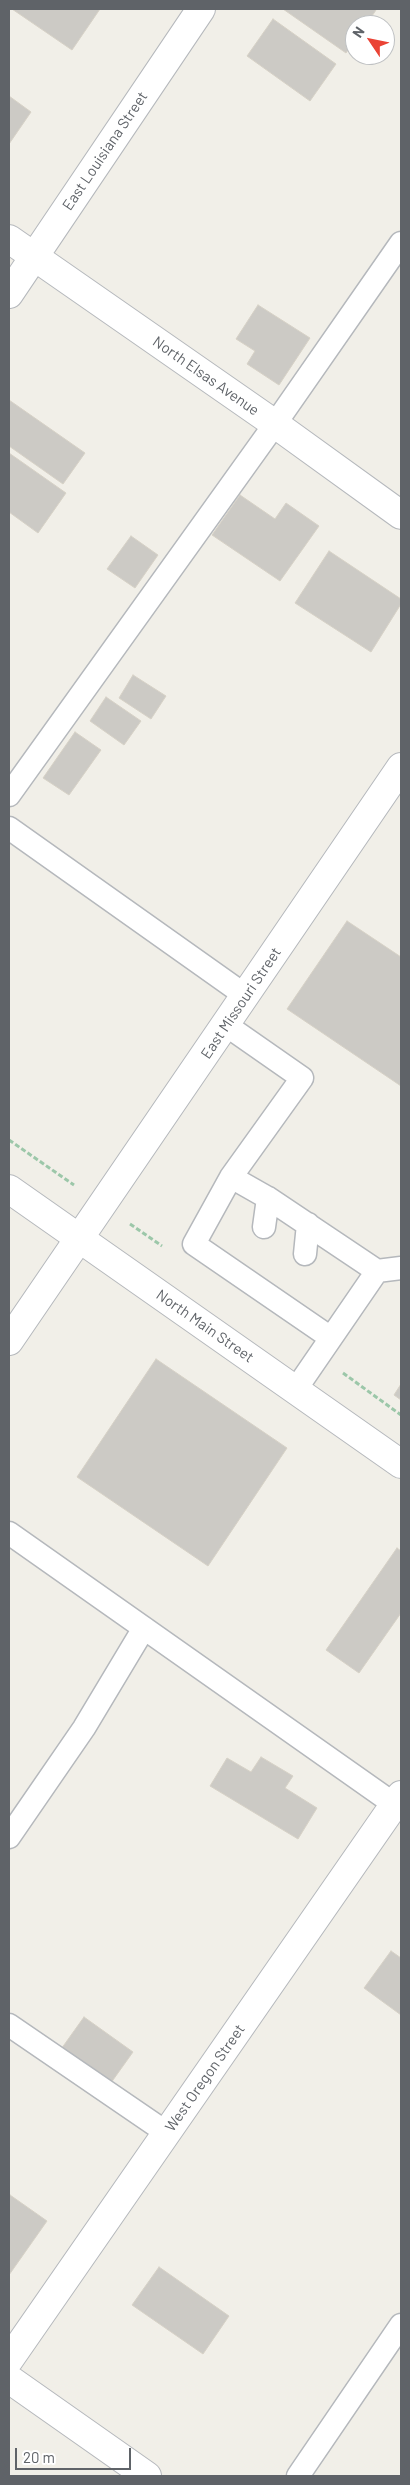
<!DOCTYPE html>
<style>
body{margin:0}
#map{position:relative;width:410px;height:2485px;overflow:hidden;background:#f1efe8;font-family:Barlow,sans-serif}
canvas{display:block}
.frame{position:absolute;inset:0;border:10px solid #5f6368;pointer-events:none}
.north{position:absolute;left:345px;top:15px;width:50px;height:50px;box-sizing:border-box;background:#fff;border:1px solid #bfc1c3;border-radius:50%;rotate:304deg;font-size:14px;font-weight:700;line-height:20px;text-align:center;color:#5f6368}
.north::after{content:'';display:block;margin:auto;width:18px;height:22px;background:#ea4335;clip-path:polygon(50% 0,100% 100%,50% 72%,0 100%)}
.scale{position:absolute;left:15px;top:2448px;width:116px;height:22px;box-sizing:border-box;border:2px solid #5f6368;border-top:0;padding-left:6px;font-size:15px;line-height:18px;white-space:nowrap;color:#5f6368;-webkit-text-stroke:4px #fff;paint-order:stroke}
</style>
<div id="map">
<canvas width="410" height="2485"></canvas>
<div class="frame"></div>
<div class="north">N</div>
<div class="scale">20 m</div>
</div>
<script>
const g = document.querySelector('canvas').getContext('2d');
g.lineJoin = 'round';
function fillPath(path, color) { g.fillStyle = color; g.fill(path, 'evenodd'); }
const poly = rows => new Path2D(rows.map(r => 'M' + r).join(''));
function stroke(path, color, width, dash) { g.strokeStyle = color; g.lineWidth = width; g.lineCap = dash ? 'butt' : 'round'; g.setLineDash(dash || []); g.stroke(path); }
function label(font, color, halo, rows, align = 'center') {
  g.font = font + ' Barlow,sans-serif'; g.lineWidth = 4.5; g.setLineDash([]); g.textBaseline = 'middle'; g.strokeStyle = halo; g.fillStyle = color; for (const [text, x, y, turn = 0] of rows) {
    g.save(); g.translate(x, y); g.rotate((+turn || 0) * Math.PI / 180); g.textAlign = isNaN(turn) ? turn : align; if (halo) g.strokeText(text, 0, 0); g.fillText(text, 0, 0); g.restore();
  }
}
const building = poly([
 [12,9,100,9,72,50,12,9],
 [283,9,375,9,376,10,366,25,355,25,355,40,346,53,283,9],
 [273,19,336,64,310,101,247,56,273,19],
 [9,96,31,112,9,144,9,96],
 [258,305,310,338,279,385,247,364,255,351,236,339,258,305],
 [9,400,85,453,63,484,9,446,9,400],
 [9,453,66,493,38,533,9,512,9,453],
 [240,495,275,519,286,503,319,526,280,581,212,535,240,495],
 [131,536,158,555,135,588,107,569,131,536],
 [329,551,401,599,401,604,371,652,295,603,329,551],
 [133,675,166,696,151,719,119,698,133,675],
 [106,697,141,721,124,745,90,721,106,697],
 [75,732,101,750,69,795,43,778,75,732],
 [347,921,401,957,401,1086,287,1009,347,921],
 [156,1359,287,1448,208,1566,77,1477,156,1359],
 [401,1384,401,1400,394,1395,401,1384],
 [397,1548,401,1551,401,1613,359,1673,326,1650,397,1548],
 [261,1757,293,1776,285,1788,317,1808,298,1839,210,1786,227,1758,251,1772,261,1757],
 [391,1951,401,1958,401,2015,364,1988,391,1951],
 [84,2017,133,2052,108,2087,59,2052,84,2017],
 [10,2195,47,2221,9,2275,9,2196,10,2195],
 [159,2267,229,2316,203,2354,132,2305,159,2267]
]);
fillPath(building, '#cccac5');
stroke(building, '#d6d1c6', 1);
const service = poly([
 [9,795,275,424,401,243],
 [9,828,246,996],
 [226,1025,302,1078,231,1177,194,1244,331,1338],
 [231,1177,268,1198,377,1271],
 [264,1227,268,1198],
 [305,1254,308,1224],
 [296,1389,377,1271,401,1268],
 [9,1533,401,1809],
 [9,1837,84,1728,144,1628],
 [9,2025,167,2133],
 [298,2476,401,2325]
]);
const minor = poly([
 [9,239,275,424,401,515],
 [9,294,201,9],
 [9,1341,401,767],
 [9,2360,401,1795],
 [9,2379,147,2476]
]);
const tertiary = poly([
 [9,1189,401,1464]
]);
stroke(service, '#b5b8bc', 25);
stroke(minor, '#b5b8bc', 30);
stroke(tertiary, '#b5b8bc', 30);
stroke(poly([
 [9,1140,74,1185],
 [130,1224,162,1246],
 [343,1373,401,1415]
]), '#9cc7a9', 3, [5, 2.5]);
stroke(service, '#fff', 22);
stroke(minor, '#fff', 28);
stroke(tertiary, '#fff', 28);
label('15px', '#5f6368', '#fff', [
 ["East Louisiana Street",105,151,-56],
 ["North Elsas Avenue",206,376,35],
 ["East Missouri Street",241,1003,-56],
 ["North Main Street",205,1326,35],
 ["West Oregon Street",205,2078,-55]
]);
</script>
